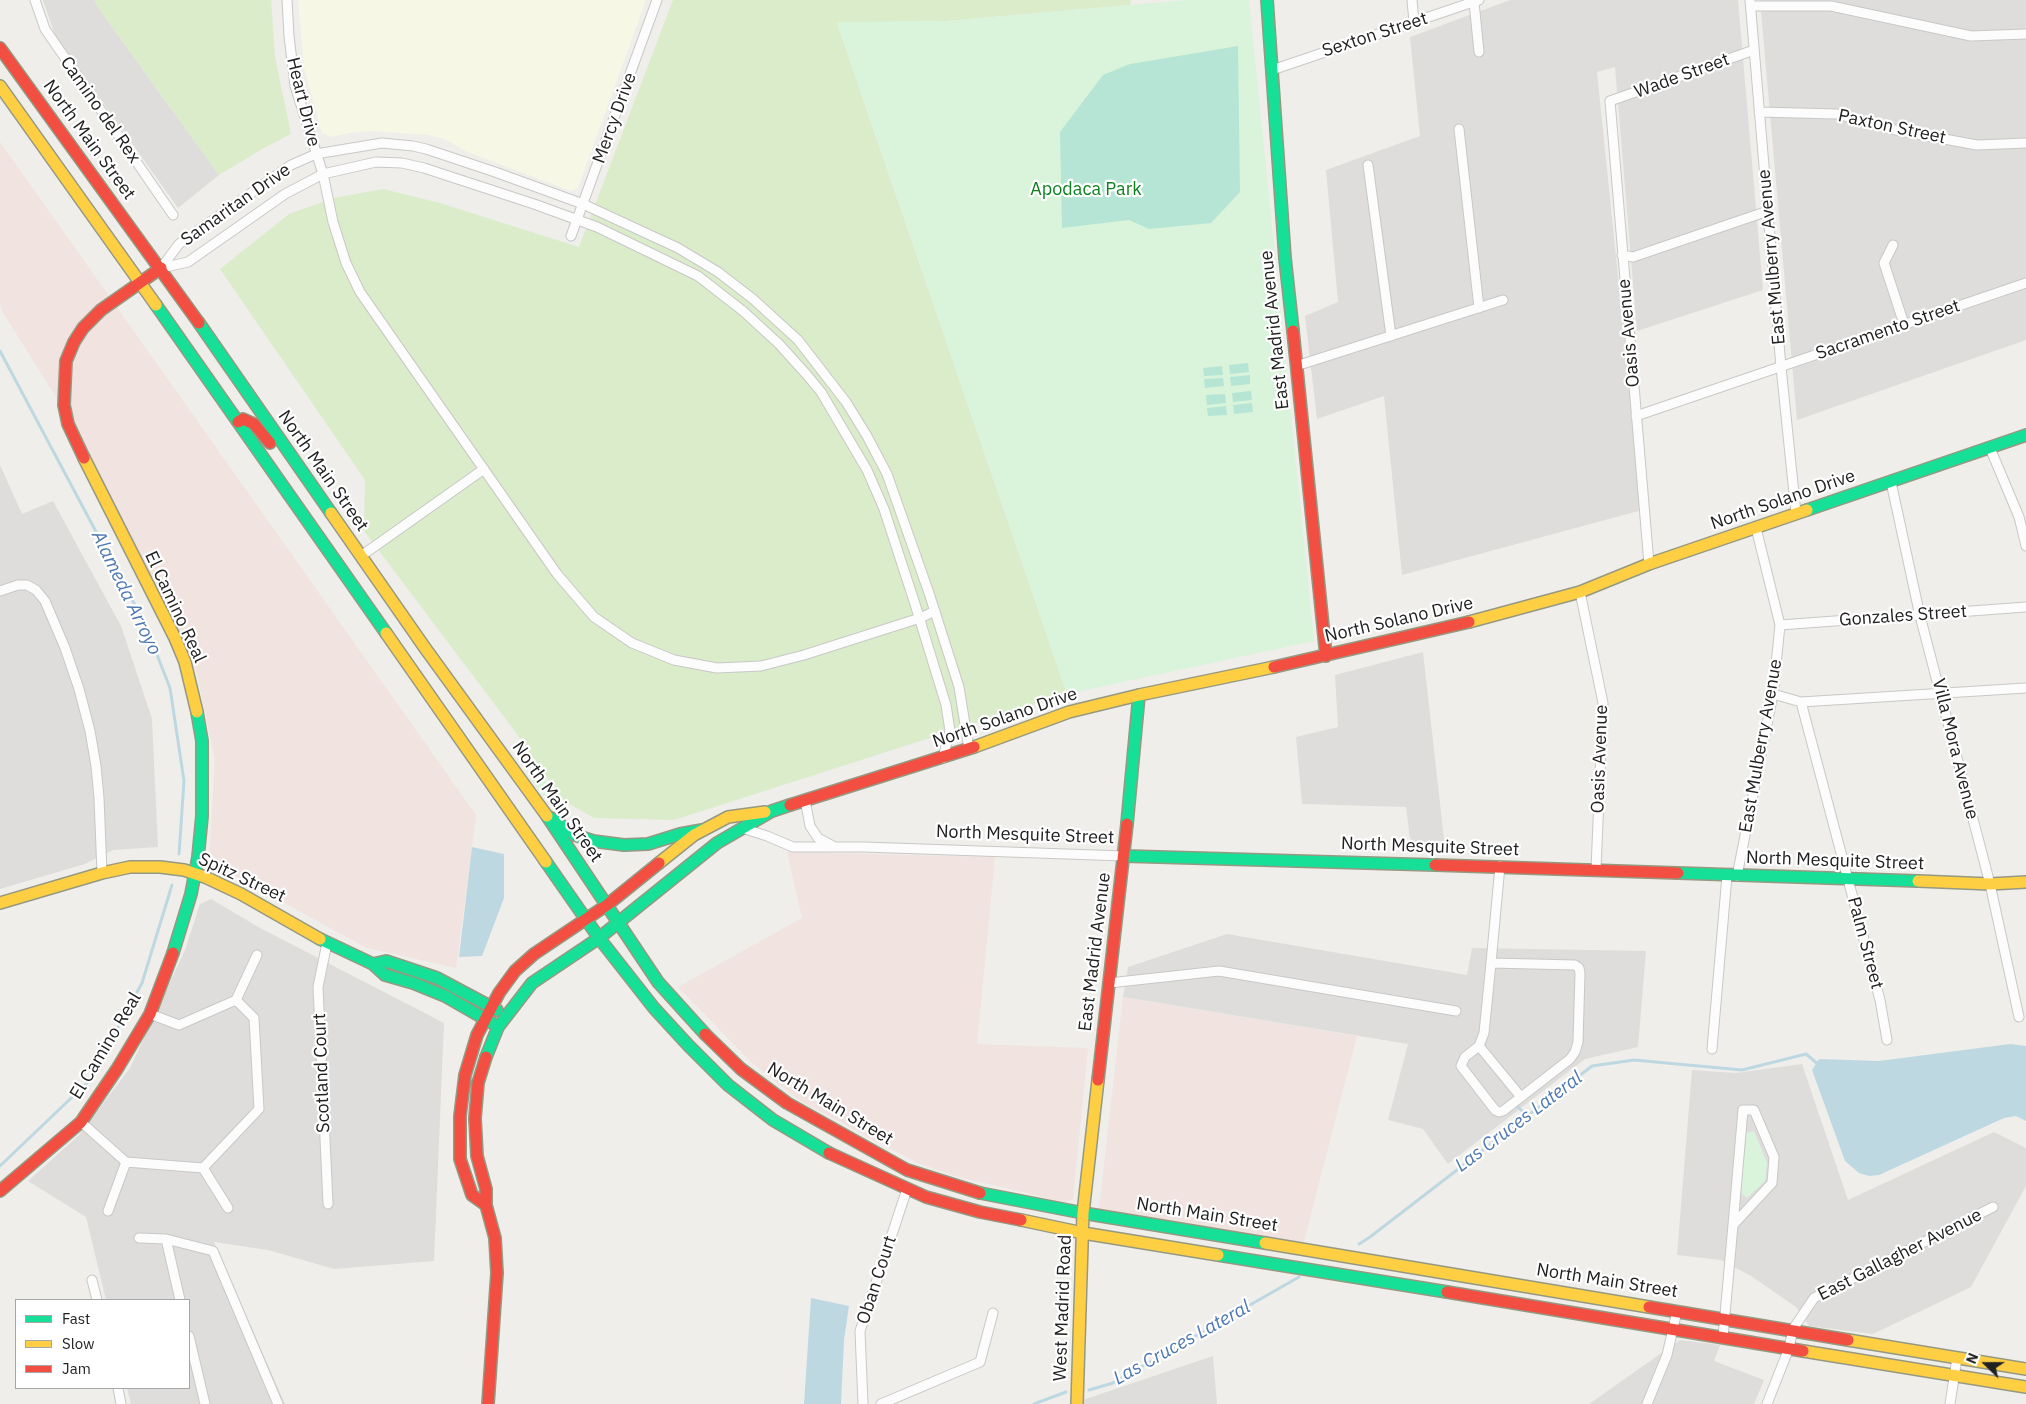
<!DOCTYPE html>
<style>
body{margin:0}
#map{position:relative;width:2026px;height:1404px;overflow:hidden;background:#efeeea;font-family:"IBM Plex Sans",sans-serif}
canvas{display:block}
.legend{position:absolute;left:15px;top:1299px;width:175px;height:90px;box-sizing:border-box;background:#fff;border:1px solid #a6a6a6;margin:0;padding:6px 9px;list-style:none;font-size:15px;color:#212121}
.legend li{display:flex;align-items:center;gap:10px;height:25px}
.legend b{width:25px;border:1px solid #a6a6a6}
.north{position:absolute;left:1961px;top:1339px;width:50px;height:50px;-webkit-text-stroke:4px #fff;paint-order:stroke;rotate:292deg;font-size:14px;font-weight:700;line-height:20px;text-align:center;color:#212121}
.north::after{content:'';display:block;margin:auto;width:18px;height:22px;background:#212121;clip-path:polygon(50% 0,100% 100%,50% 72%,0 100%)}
</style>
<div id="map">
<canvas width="2026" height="1404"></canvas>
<ul class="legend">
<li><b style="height:6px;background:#16e098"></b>Fast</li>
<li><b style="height:6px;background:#ffcf43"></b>Slow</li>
<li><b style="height:6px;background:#f24e42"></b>Jam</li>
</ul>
<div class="north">N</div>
</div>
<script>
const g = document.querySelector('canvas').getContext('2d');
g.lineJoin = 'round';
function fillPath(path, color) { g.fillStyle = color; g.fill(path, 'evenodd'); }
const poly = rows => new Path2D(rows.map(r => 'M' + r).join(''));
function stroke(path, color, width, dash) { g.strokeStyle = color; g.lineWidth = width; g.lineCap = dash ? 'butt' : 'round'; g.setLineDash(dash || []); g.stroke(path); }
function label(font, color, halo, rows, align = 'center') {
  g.font = font + ' "IBM Plex Sans",sans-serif'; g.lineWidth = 4.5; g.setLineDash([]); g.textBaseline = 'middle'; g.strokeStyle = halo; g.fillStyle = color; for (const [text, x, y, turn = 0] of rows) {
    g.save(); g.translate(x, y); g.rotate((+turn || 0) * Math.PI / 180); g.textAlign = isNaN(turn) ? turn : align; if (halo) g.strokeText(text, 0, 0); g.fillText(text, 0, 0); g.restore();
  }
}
fillPath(poly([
 [43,0,95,0,97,6,219,175,178,208,55,35],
 [1510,0,1738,0,1763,290,1637,331,1615,67,1597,72,1642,510,1402,575,1384,396,1317,419,1305,316,1338,302,1326,170,1420,136,1410,37],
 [1760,0,2026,0,2026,340,1797,420],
 [0,465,22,514,53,501,121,626,152,719,158,847,113,850,85,864,0,889],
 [1423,652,1445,848,1411,847,1406,807,1302,804,1296,737,1338,727,1335,675],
 [211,899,260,928,444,1023,434,1261,334,1269,268,1250,214,1242,285,1404,131,1404,127,1388,189,1388,189,1300,106,1300,86,1217,28,1181,78,1136,130,1068,185,950,200,904],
 [1227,934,1467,975,1472,948,1646,951,1638,1047,1585,1059,1448,1164,1423,1129,1388,1120,1408,1044,1123,997,1128,967],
 [1802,1064,1848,1200,1994,1132,2026,1148,2026,1186,1971,1287,1873,1334,1809,1326,1796,1307,1751,1276,1721,1260,1677,1255,1692,1070,1736,1073],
 [1680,1340,1720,1345,1714,1361,1764,1380,1754,1404,1589,1404],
 [1213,1356,1217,1404,1071,1404]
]), '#dedddb');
fillPath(poly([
 [0,142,476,815,456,968,367,948,209,862,215,760,196,670,78,432,2,311,0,304],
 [787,852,995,857,977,1044,1088,1048,1073,1199,1064,1202,955,1176,918,1163,802,1102,751,1062,678,987,802,918],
 [1123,997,1357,1036,1303,1245,1099,1210]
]), '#f0e3e0');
fillPath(poly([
 [298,0,646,0,578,188,571,191,470,153,444,139,428,135,370,131,350,133,332,137,322,133,304,68]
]), '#f7f7e6');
fillPath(poly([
 [95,0,271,0,275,57,291,134,264,148,219,175,97,6],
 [673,0,1131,0,1130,5,946,21,837,23,1067,694,674,820,594,818,562,800,514,730,364,531,365,480,220,269,289,214,334,198,383,189,440,203,579,247]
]), '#daecca');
fillPath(poly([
 [1188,0,1249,0,1314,641,1067,694,837,22,946,21],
 [538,772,565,805,557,812,530,779],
 [1754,1131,1767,1163,1765,1181,1747,1198,1741,1193,1746,1133]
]), '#d9f4db');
fillPath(poly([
 [1238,46,1240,192,1211,223,1149,229,1129,220,1062,228,1060,132,1103,75,1130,64],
 [1248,363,1249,372,1230,374,1229,365],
 [1222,366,1223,375,1204,376,1203,368],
 [1250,375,1250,384,1231,386,1230,377],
 [1223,378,1224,386,1205,388,1204,379],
 [1251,391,1252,400,1233,402,1232,393],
 [1225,394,1226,403,1207,405,1206,395],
 [1252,403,1253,412,1234,414,1233,405],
 [1226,406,1227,415,1208,416,1207,408]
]), '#b6e5d5');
fillPath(poly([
 [472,847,504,854,504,898,482,956,459,957],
 [2010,1044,2026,1046,2026,1121,2016,1116,2004,1118,1879,1175,1869,1176,1859,1173,1845,1161,1812,1070,1819,1059,1879,1061],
 [811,1298,849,1306,844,1340,841,1404,804,1404]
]), '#bed8e2');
stroke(poly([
 [0,351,145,624,170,688,184,781,179,854],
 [1516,1105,1522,1111],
 [0,1166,89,1081,142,983,172,885],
 [1359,1244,1370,1237,1592,1066,1634,1060,1742,1070,1806,1054,1819,1065],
 [1089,1390,1113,1383,1299,1277],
 [1034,1404,1066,1392]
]), '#bed8e2', 3);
const street = poly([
 [35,0,45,29,173,215],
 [287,0,289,36,295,86,323,174,333,222,346,263,360,292,557,574,594,617,632,643,674,660,717,668,761,666,804,655,920,618,935,611],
 [1412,0,1414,22],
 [1750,0,1781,367,1796,513],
 [1474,2,1479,52],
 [1751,6,1831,6,1971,36,2026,34],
 [1272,70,1479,0],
 [1759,112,1837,114,1895,130,1977,145,2026,143],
 [1459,129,1479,308],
 [1368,165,1391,336],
 [571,236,657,0],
 [1893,245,1884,263,1904,324],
 [1622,255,1633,257,1768,211],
 [161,268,179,244,291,165,316,154,382,143,413,146,426,149,495,172,583,204,678,248,718,272,753,299,798,340,846,402,867,436,887,474,929,593,959,687,969,749],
 [161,268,188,262,285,194,323,174,376,162,402,163,424,168,534,204,597,227,698,276,743,311,779,344,807,375,821,392,867,470,884,509,915,604,946,705,950,731,943,758],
 [1296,366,1503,300],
 [1636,416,2026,283],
 [1990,448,2019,517,2026,546],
 [1891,482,1920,616,1990,884,2019,1017],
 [361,556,484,469],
 [1649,564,1610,101,1754,50],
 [0,591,18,585,27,585,36,590,45,601,65,648,79,689,90,731,96,766,99,798,102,873],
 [1580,592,1603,703,1596,869],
 [1780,625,2026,607],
 [1773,694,1801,702,2026,688],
 [1801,702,1880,1000,1887,1040],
 [805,800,810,826,818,838,833,846],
 [742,828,767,836,793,847,864,847,1124,856],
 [1737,876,1773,694,1780,625,1756,528],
 [327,943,318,987,328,1204],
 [1491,963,1575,965,1579,968,1580,973,1578,1042,1575,1052,1570,1059,1503,1111,1499,1112,1495,1110,1461,1066,1465,1057,1479,1046,1484,1033,1491,963,1500,866],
 [1109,983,1219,971,1456,1011],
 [236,1000,257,955],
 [1479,1046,1521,1097],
 [1712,1049,1727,876],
 [81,1122,126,1162,203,1168,259,1109,254,1018,236,1000,179,1025,150,1014],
 [203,1168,228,1208],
 [108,1211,126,1162],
 [139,1238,166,1239,213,1251,278,1404],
 [166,1239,180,1300],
 [92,1280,97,1300],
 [189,1336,205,1404],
 [1723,1337,1733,1225,1772,1183,1774,1157,1754,1110,1743,1110,1733,1225],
 [118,1388,121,1404],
 [863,1404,860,1331,907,1189],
 [881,1404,980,1362,993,1313],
 [1647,1404,1667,1355,1677,1311],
 [1767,1404,1789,1348,1793,1329,1814,1298,1993,1207],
 [1950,1404,1957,1358]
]);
const fast = poly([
 [1267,0,1285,258,1293,331],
 [156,305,386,633],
 [199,323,331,513],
 [1807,510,2026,435],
 [547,816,658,982,705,1034],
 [551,818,575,835,593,841,624,845,648,844,680,834,702,830],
 [1127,824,1139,695],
 [1124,856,1435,865],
 [546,862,599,938,654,1008,688,1045,728,1085,773,1120,829,1153],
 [1678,873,1918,881],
 [320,939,373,964,385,975,413,983,445,996,492,1023],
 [173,953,191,894,198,857,202,816,202,741,197,712],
 [373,964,386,961,437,978,497,1010],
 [486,1057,498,1027,532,983,599,938,717,843,772,811,790,805],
 [980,1193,1083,1213,1265,1243],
 [1218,1255,1447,1292]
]);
const slow = poly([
 [0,86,156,305],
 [84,458,175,638,185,662,197,712],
 [331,513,425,648,547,816],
 [1469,622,1580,592,1649,564,1807,510],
 [386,633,546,862],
 [974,747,1069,712,1139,695,1274,667],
 [659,863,694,835,728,817,765,812],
 [1918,881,1990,884,2026,882],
 [0,903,102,873,130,867,160,867,184,870,205,877,241,894,320,939],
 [1021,1220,1083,1233,1218,1255],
 [1265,1243,1649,1307],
 [1848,1340,2026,1369],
 [1803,1351,2026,1387],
 [1077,1404,1083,1213,1098,1080]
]);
const jam = poly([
 [0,48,199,323],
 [1293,331,1326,656],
 [238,422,243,419,254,424,270,443],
 [84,458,68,424,64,405,66,361,74,342,83,328,101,310,161,268],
 [1274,667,1469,622],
 [790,805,974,747],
 [1435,865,1678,873],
 [705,1034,741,1069,787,1103,907,1170,980,1193],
 [486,1057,478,1083,475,1118,477,1156,486,1189,486,1205,495,1238,497,1273,488,1404],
 [1098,1080,1127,824],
 [829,1153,926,1197,980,1212,1021,1220],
 [0,1191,81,1122,117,1069,150,1014,173,953],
 [486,1205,472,1195,460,1159,460,1116,465,1075,477,1035,499,993,515,971,534,954,607,905,659,863],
 [1447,1292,1803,1351],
 [1649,1307,1848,1340]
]);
stroke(street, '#c8c8c6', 11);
stroke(fast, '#969981', 14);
stroke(slow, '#969981', 14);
stroke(jam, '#969981', 14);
stroke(street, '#fdfcfc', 9);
stroke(fast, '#16e098', 11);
stroke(slow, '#ffcf43', 11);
stroke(jam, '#f24e42', 11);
label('18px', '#212121', '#fff', [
 ["Sexton Street",1375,35,-18],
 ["Wade Street",1682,76,-20],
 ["Heart Drive",303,102,76],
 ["Camino del Rex",100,110,55],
 ["Mercy Drive",615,118,-70],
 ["Paxton Street",1892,127,12],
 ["North Main Street",89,140,54],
 ["Samaritan Drive",236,205,-35],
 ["East Mulberry Avenue",1772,257,-95],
 ["East Madrid Avenue",1275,330,-96],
 ["Sacramento Street",1888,330,-19],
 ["Oasis Avenue",1629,333,-95],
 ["North Main Street",323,471,55],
 ["North Solano Drive",1783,500,-19],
 ["El Camino Real",175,607,65],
 ["Gonzales Street",1903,616,-4],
 ["North Solano Drive",1399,620,-13],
 ["North Solano Drive",1005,718,-19],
 ["East Mulberry Avenue",1761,746,-80],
 ["Villa Mora Avenue",1955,749,76],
 ["Oasis Avenue",1600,759,-88],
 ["North Main Street",557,802,55],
 ["North Mesquite Street",1025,835,2],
 ["North Mesquite Street",1430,847,2],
 ["North Mesquite Street",1835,861,2],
 ["Spitz Street",242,878,25],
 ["Palm Street",1865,943,75],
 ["East Madrid Avenue",1095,952,-83],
 ["El Camino Real",106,1046,-59],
 ["Scotland Court",322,1073,-92],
 ["North Main Street",830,1104,31],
 ["North Main Street",1207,1215,9],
 ["East Gallagher Avenue",1900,1255,-27],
 ["Oban Court",877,1280,-72],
 ["North Main Street",1607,1281,9],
 ["West Madrid Road",1063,1308,-88]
]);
label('18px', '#0d811f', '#fff', [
 ["Apodaca Park",1086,190]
]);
label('italic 19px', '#4d78b1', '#fff', [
 ["Alameda Arroyo",126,593,64],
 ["Las Cruces Lateral",1519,1122,-37],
 ["Las Cruces Lateral",1182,1343,-29]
]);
</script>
